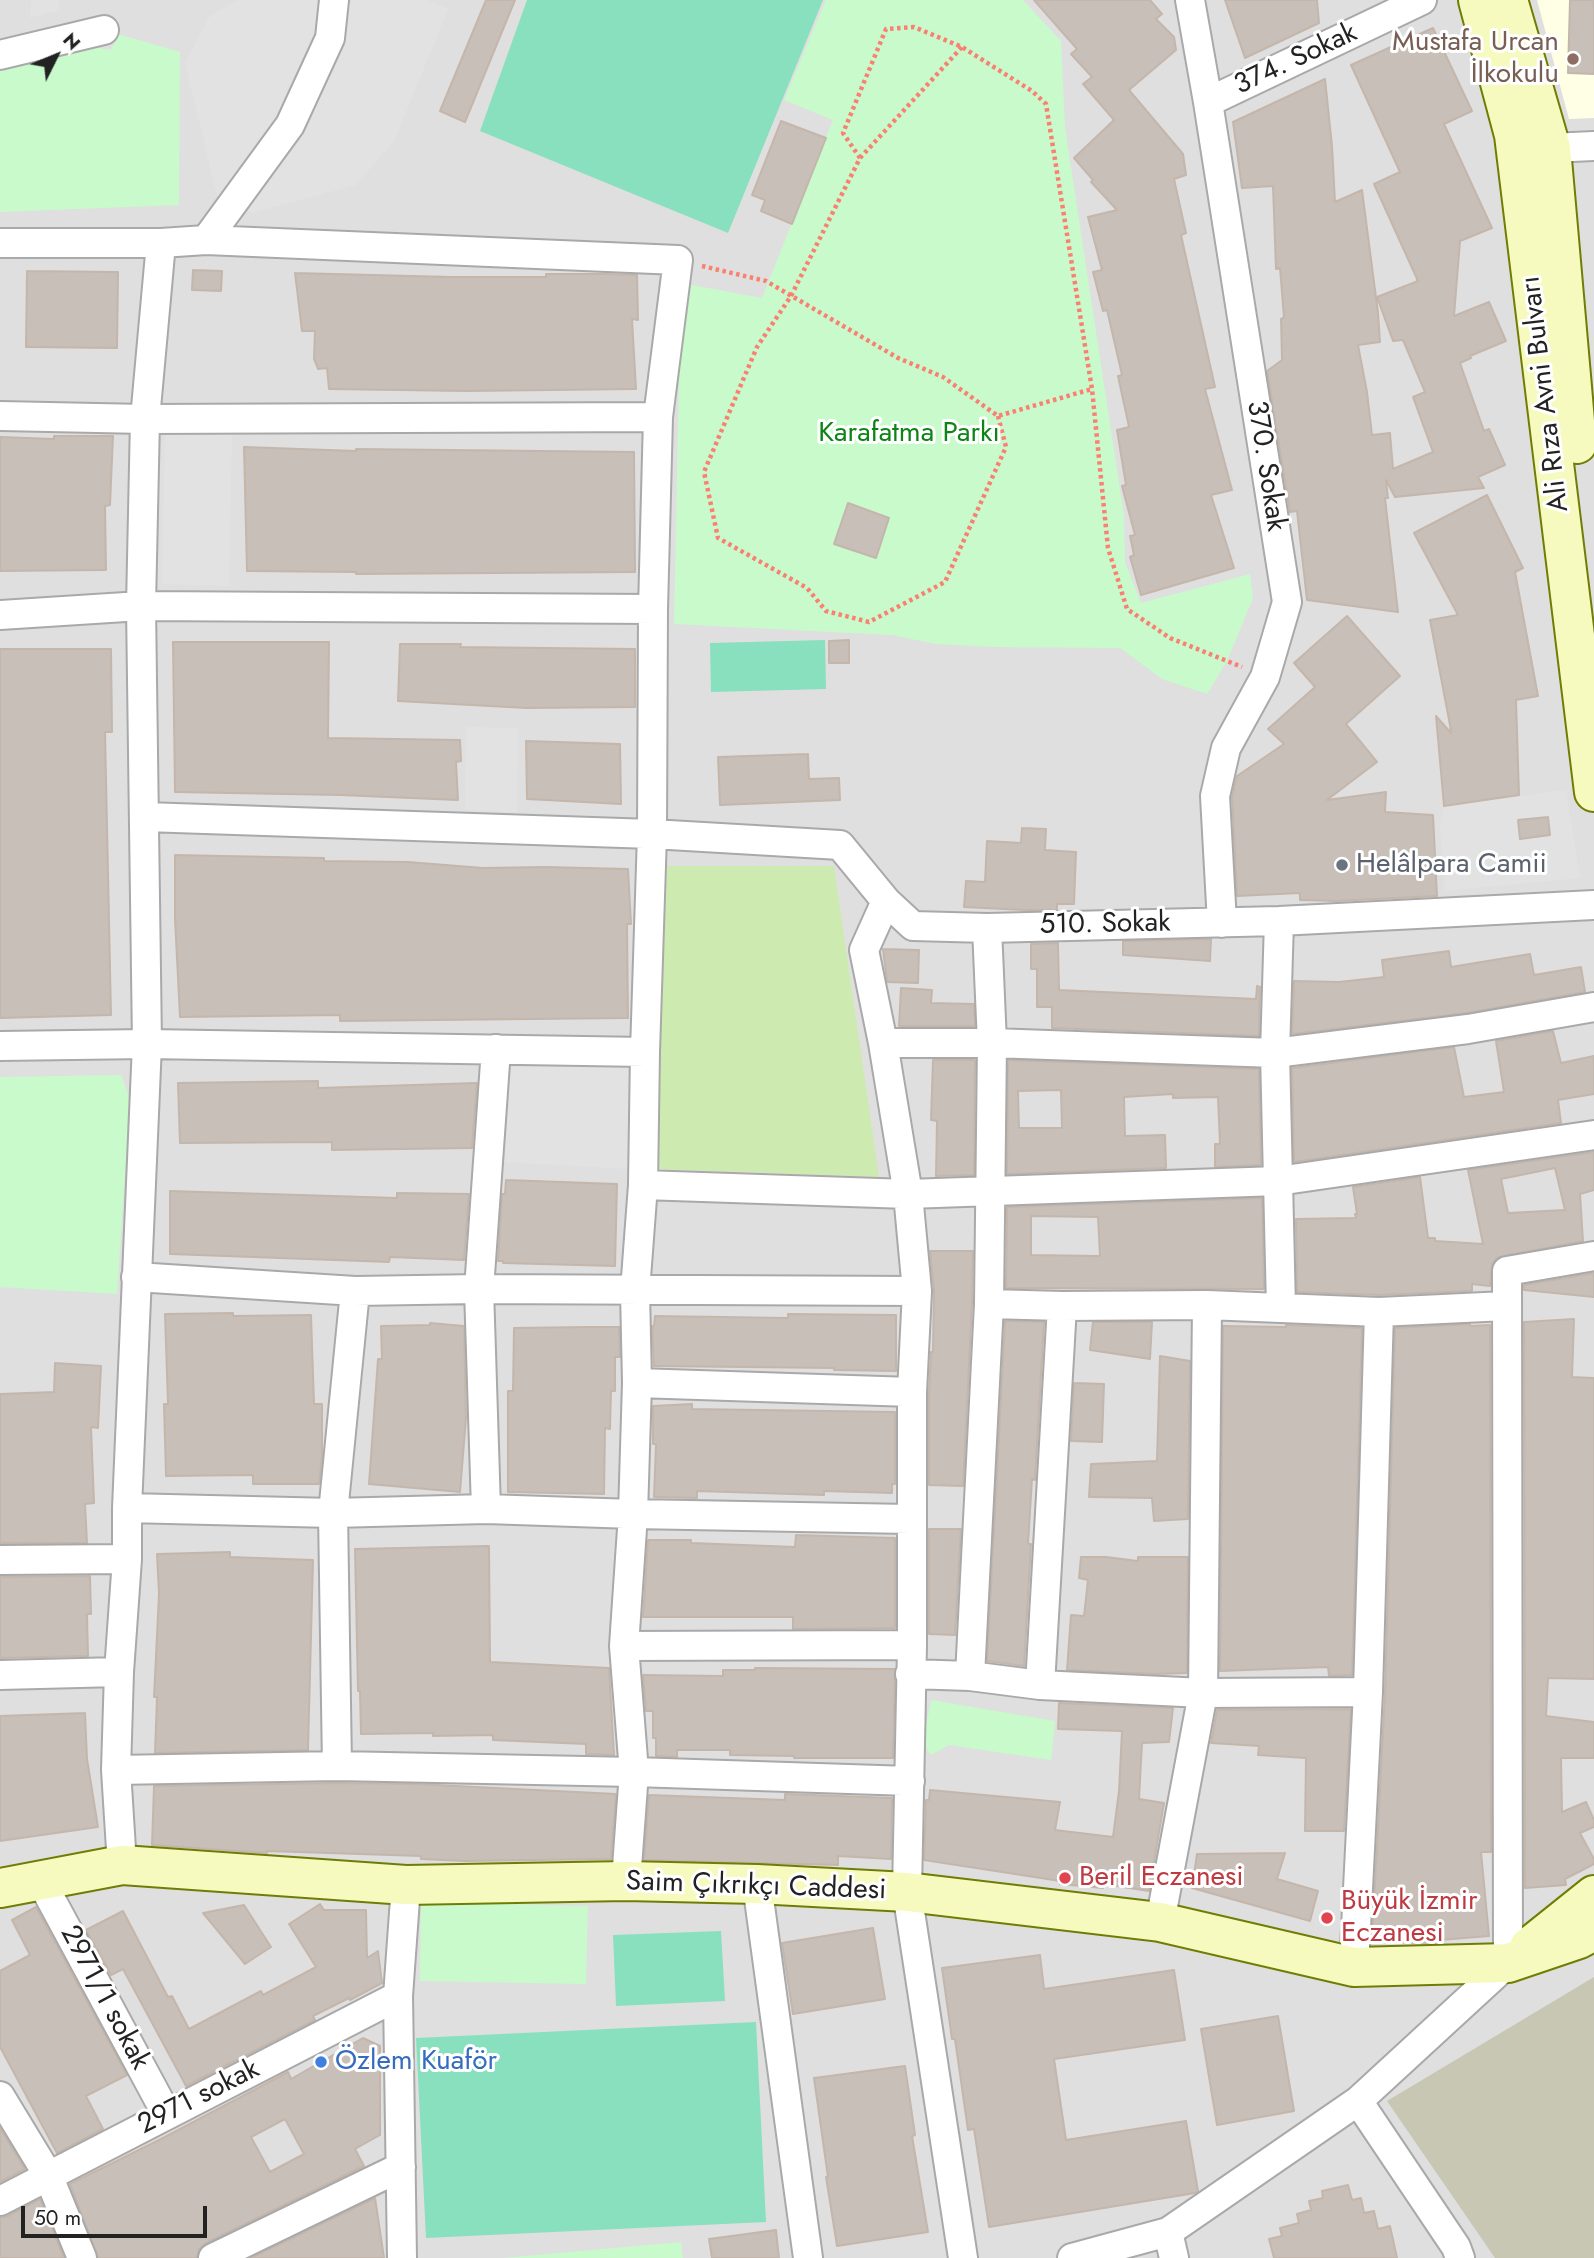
<!DOCTYPE html>
<meta charset="utf-8">
<style>
body{margin:0}
#map{position:relative;width:1594px;height:2258px;overflow:hidden;background:#f2efe9;font-family:Jost,sans-serif}
canvas{display:block}
.north{position:absolute;left:21px;top:21px;width:70px;height:70px;-webkit-text-stroke:5px #fff;paint-order:stroke;rotate:47deg;font-size:19px;font-weight:700;line-height:28px;text-align:center;color:#222}
.north::after{content:'';display:block;margin:auto;width:24px;height:32px;background:#222;clip-path:polygon(50% 0,100% 100%,50% 72%,0 100%)}
.scale{position:absolute;left:21px;top:2206px;width:186px;height:32px;box-sizing:border-box;border:4px solid #222;border-top:0;padding-left:9px;font-size:21px;line-height:24px;white-space:nowrap;color:#222;-webkit-text-stroke:5px #fff;paint-order:stroke}
</style>
<div id="map">
<canvas width="1594" height="2258"></canvas>
<div class="north">N</div>
<div class="scale">50 m</div>
</div>
<script>
const g = document.querySelector('canvas').getContext('2d');
g.lineJoin = 'round';
function fillPath(path, color) { g.fillStyle = color; g.fill(path, 'evenodd'); }
const poly = rows => new Path2D(rows.map(r => 'M' + r).join(''));
function stroke(path, color, width, dash) { g.strokeStyle = color; g.lineWidth = width; g.lineCap = dash ? 'butt' : 'round'; g.setLineDash(dash || []); g.stroke(path); }
function label(font, color, halo, rows, align = 'center') {
  g.font = font + ' Jost,sans-serif'; g.lineWidth = 6; g.setLineDash([]); g.textBaseline = 'middle'; g.strokeStyle = halo; g.fillStyle = color; for (const [text, x, y, turn = 0] of rows) {
    g.save(); g.translate(x, y); g.rotate((+turn || 0) * Math.PI / 180); g.textAlign = isNaN(turn) ? turn : align; if (halo) g.strokeText(text, 0, 0); g.fillText(text, 0, 0); g.restore();
  }
}
fillPath(poly([
 [0,0,1594,0,1594,2258,0,2258]
]), '#e0dfdf');
fillPath(poly([
 [1537,0,1594,0,1594,118,1569,119]
]), '#ffffe5');
fillPath(poly([
 [1594,1977,1594,2258,1495,2258,1387,2101]
]), '#c7c7b4');
fillPath(poly([
 [667,866,834,866,879,1177,656,1169]
]), '#cdebb0');
fillPath(poly([
 [826,0,1023,0,1061,41,1065,128,1124,516,1125,562,1141,603,1250,574,1253,598,1227,661,1207,694,1162,679,1120,648,995,647,936,644,892,635,674,624,681,283,762,298,833,120,784,100],
 [118,34,180,52,179,205,0,212,0,68,82,45,111,50],
 [121,1075,130,1099,117,1294,0,1287,0,1077],
 [931,1700,1055,1721,1051,1760,949,1745,931,1755,923,1743],
 [421,1902,588,1906,586,1984,420,1981],
 [681,2242,683,2258,503,2258]
]), '#c8facc');
fillPath(poly([
 [527,0,823,0,728,233,480,131],
 [825,640,826,689,711,692,710,643],
 [721,1931,725,2001,616,2006,613,1935],
 [756,2022,766,2222,426,2238,416,2038]
]), '#88e0be');
fillPath(poly([
 [31,0,59,0,60,10,30,18],
 [237,0,347,0,351,3,354,0,427,0,448,9,395,140,356,185,252,213,217,196,185,63,209,17],
 [165,429,232,431,229,586,162,584],
 [466,727,518,728,517,812,465,810],
 [1566,790,1580,878,1445,891,1440,825,1444,806],
 [511,1067,628,1067,628,1169,504,1162]
]), '#e2e2e2');
const building = poly([
 [486,0,515,0,465,122,440,111,486,0],
 [1034,0,1150,0,1162,14,1156,19,1174,37,1176,50,1129,90,1183,154,1186,175,1174,179,1186,233,1181,235,1215,387,1205,389,1232,490,1211,495,1234,568,1141,595,1130,557,1134,555,1130,536,1135,535,1122,486,1126,485,1117,430,1129,427,1118,376,1122,375,1107,310,1103,311,1093,272,1102,270,1088,217,1117,210,1091,182,1093,180,1074,158,1114,120,1083,84,1092,77,1071,54,1077,49,1034,0],
 [1225,0,1317,0,1319,23,1245,58,1225,0],
 [1570,0,1594,0,1594,74,1568,73,1570,0],
 [1433,28,1472,111,1444,124,1492,228,1460,241,1454,316,1489,302,1506,341,1470,356,1471,358,1460,363,1484,431,1489,429,1505,465,1478,477,1484,488,1395,497,1386,480,1388,498,1385,498,1398,612,1307,600,1297,511,1290,512,1267,371,1282,360,1281,319,1284,317,1280,268,1276,269,1273,186,1242,188,1233,122,1325,79,1332,146,1335,202,1362,190,1378,313,1380,342,1358,345,1367,392,1372,435,1390,433,1393,469,1433,452,1413,397,1425,392,1403,340,1393,341,1377,297,1418,281,1374,184,1400,172,1351,65,1433,28],
 [781,121,826,138,792,224,761,211,765,200,752,195,781,121],
 [193,270,222,271,221,291,192,290,193,270],
 [27,271,118,272,117,348,26,347,27,271],
 [295,273,451,277,546,277,546,274,605,274,637,275,638,320,632,319,636,389,466,391,329,389,327,368,318,369,314,359,315,331,302,331,295,273],
 [54,436,113,436,110,505,105,506,106,570,0,571,0,437,54,439,54,436],
 [244,447,356,451,356,449,634,452,635,572,356,574,356,572,247,571,244,447],
 [1487,495,1523,568,1515,572,1538,696,1516,700,1519,795,1444,806,1436,716,1451,733,1450,725,1430,620,1458,615,1414,533,1487,495],
 [848,503,889,518,876,558,834,544,848,503],
 [1347,616,1400,676,1346,724,1377,762,1327,800,1386,792,1385,812,1433,815,1437,896,1336,901,1300,900,1300,893,1237,896,1232,797,1237,776,1284,744,1268,729,1315,687,1294,663,1347,616],
 [849,640,849,663,829,663,829,641,849,640],
 [173,642,329,642,328,738,460,740,461,761,456,762,458,800,340,795,175,792,173,642],
 [400,644,461,644,460,647,635,649,635,707,526,708,398,701,400,644],
 [0,649,111,649,112,732,105,732,111,1015,0,1018,0,649],
 [526,741,620,744,621,804,527,799,526,741],
 [808,754,809,779,839,778,840,800,720,805,718,757,808,754],
 [1548,817,1550,835,1520,839,1518,820,1548,817],
 [1022,828,1046,829,1045,850,1076,852,1074,904,1057,904,1057,910,1024,910,964,907,966,881,985,882,987,841,1021,843,1022,828],
 [175,855,324,858,324,861,408,862,483,868,545,867,628,869,631,924,627,924,628,1018,340,1021,340,1015,180,1017,175,919,175,855],
 [1211,939,1210,961,1123,955,1123,941,1211,939],
 [1058,943,1059,990,1256,999,1257,986,1260,987,1259,1036,1052,1028,1052,1007,1037,1007,1037,969,1031,969,1031,944,1058,943],
 [883,949,919,950,918,983,887,982,883,949],
 [1449,951,1451,967,1530,954,1534,975,1581,967,1585,992,1466,1013,1292,1034,1294,981,1339,982,1384,977,1382,960,1449,951],
 [901,988,932,990,931,1003,974,1004,975,1026,899,1026,901,988],
 [1553,1031,1561,1063,1594,1056,1594,1094,1558,1100,1561,1123,1294,1162,1292,1068,1454,1047,1464,1097,1504,1092,1496,1041,1553,1031],
 [933,1060,975,1060,974,1175,936,1176,937,1121,931,1120,933,1060],
 [1008,1060,1259,1069,1261,1165,1215,1167,1215,1144,1220,1144,1218,1097,1173,1098,1173,1094,1124,1097,1125,1136,1165,1135,1166,1168,1007,1174,1008,1060],
 [1061,1090,1062,1128,1019,1128,1018,1091,1061,1090],
 [318,1081,318,1088,477,1083,472,1148,332,1150,332,1142,180,1143,178,1083,318,1081],
 [1594,1152,1594,1190,1580,1194,1583,1241,1498,1257,1492,1264,1490,1286,1472,1284,1472,1291,1379,1295,1297,1292,1296,1219,1356,1218,1355,1214,1357,1214,1353,1187,1420,1177,1428,1238,1435,1238,1435,1241,1483,1244,1468,1170,1594,1152],
 [1555,1168,1565,1210,1508,1213,1501,1179,1555,1168],
 [506,1180,617,1184,615,1266,503,1263,503,1261,498,1261,502,1194,505,1194,506,1180],
 [170,1191,397,1198,397,1193,469,1194,464,1260,390,1257,389,1262,170,1254,170,1191],
 [1262,1198,1264,1289,1006,1288,1007,1207,1262,1198],
 [1031,1216,1098,1217,1100,1256,1031,1255,1031,1216],
 [930,1251,973,1251,972,1303,963,1486,929,1485,929,1392,931,1352,933,1352,934,1290,930,1251],
 [1594,1273,1594,1297,1524,1290,1524,1285,1594,1273],
 [233,1313,233,1316,311,1315,314,1404,322,1404,322,1457,319,1484,253,1484,253,1475,166,1476,164,1404,168,1404,165,1314,233,1313],
 [788,1314,896,1315,896,1371,834,1370,834,1368,654,1366,652,1326,654,1326,655,1316,788,1318,788,1314],
 [1574,1319,1572,1377,1594,1378,1594,1679,1548,1678,1546,1716,1594,1722,1594,1758,1561,1758,1562,1812,1586,1802,1594,1820,1594,1827,1580,1833,1594,1859,1594,1864,1565,1879,1566,1885,1525,1888,1524,1322,1574,1319],
 [1005,1321,1044,1322,1035,1480,1032,1479,1028,1544,1031,1544,1024,1666,987,1661,1005,1321],
 [1093,1322,1152,1322,1150,1359,1090,1350,1093,1322],
 [430,1323,464,1326,466,1418,460,1492,369,1484,378,1359,382,1359,381,1326,430,1325,430,1323],
 [1470,1324,1470,1326,1490,1325,1491,1852,1481,1852,1489,1936,1440,1940,1440,1943,1372,1942,1385,1693,1395,1328,1470,1324],
 [1286,1325,1362,1328,1352,1675,1329,1676,1328,1667,1220,1671,1223,1326,1286,1327,1286,1325],
 [587,1327,619,1327,620,1357,615,1357,615,1391,611,1391,610,1429,605,1428,604,1494,508,1492,508,1391,513,1391,514,1328,587,1327],
 [1160,1356,1190,1361,1188,1519,1154,1521,1152,1498,1089,1497,1091,1464,1157,1461,1160,1356],
 [55,1363,101,1366,98,1428,91,1427,94,1503,85,1504,87,1543,0,1543,0,1394,54,1392,55,1363],
 [1074,1383,1104,1384,1102,1442,1071,1441,1074,1383],
 [692,1404,692,1409,895,1412,895,1484,892,1484,892,1493,824,1491,824,1495,697,1491,697,1498,654,1497,656,1444,653,1444,653,1406,692,1404],
 [929,1529,961,1529,955,1635,929,1634,929,1529],
 [796,1535,895,1538,895,1628,793,1629,793,1617,643,1617,648,1540,691,1540,691,1543,795,1547,796,1535],
 [489,1546,490,1662,609,1668,614,1755,586,1754,586,1744,493,1740,493,1735,433,1736,433,1733,361,1734,360,1691,358,1691,355,1549,489,1546],
 [230,1552,230,1557,313,1560,308,1750,155,1753,157,1697,154,1697,159,1594,157,1554,230,1552],
 [1081,1557,1106,1557,1138,1561,1138,1557,1188,1557,1187,1673,1156,1674,1067,1670,1071,1615,1084,1616,1088,1580,1079,1578,1081,1557],
 [90,1576,91,1614,87,1614,88,1656,0,1658,0,1577,90,1576],
 [755,1668,895,1669,893,1758,794,1758,794,1756,730,1755,730,1750,677,1750,677,1757,656,1756,656,1738,653,1738,653,1711,646,1711,643,1675,723,1676,723,1670,755,1670,755,1668],
 [1059,1703,1173,1708,1169,1742,1142,1743,1139,1799,1164,1803,1149,1891,1103,1884,1103,1888,1060,1884,1060,1881,924,1860,926,1800,929,1800,930,1790,1060,1802,1055,1830,1113,1837,1119,1791,1122,1731,1058,1729,1059,1703],
 [1351,1709,1344,1831,1305,1831,1306,1758,1258,1755,1259,1746,1211,1743,1217,1710,1351,1709],
 [85,1713,87,1759,98,1827,0,1841,0,1716,85,1713],
 [337,1783,416,1784,616,1794,611,1859,464,1861,421,1859,421,1856,267,1851,267,1853,152,1845,154,1786,337,1783],
 [785,1794,892,1798,891,1859,838,1856,838,1865,644,1860,649,1795,785,1800,785,1794],
 [1285,1853,1277,1879,1318,1891,1310,1921,1192,1888,1197,1854,1285,1853],
 [320,1904,324,1910,366,1910,367,1958,378,1951,382,1983,350,2000,349,1998,313,2016,315,2020,186,2086,123,1969,111,1975,86,1930,123,1911,168,1997,172,1996,189,2029,261,1991,263,1995,316,1967,289,1924,320,1904],
 [244,1905,271,1947,245,1964,203,1913,244,1905],
 [36,1907,127,2075,86,2096,103,2129,57,2153,0,2047,0,1971,30,1955,12,1920,36,1907],
 [873,1928,885,1999,793,2014,782,1943,873,1928],
 [1040,1955,1044,1989,1174,1970,1185,2040,1054,2059,1066,2140,1186,2121,1198,2191,1195,2193,989,2227,974,2129,968,2130,955,2039,952,2039,942,1968,1040,1955],
 [1278,2016,1294,2111,1217,2125,1201,2029,1278,2016],
 [363,2038,380,2046,380,2135,355,2149,364,2166,206,2243,199,2249,197,2258,98,2258,70,2184,161,2139,288,2072,291,2079,363,2038],
 [285,2119,304,2154,270,2172,251,2137,285,2119],
 [905,2066,915,2135,912,2136,928,2232,837,2246,826,2177,828,2177,814,2078,905,2066],
 [0,2128,25,2169,0,2182,0,2128],
 [1348,2185,1352,2200,1361,2198,1364,2213,1374,2211,1378,2229,1390,2226,1397,2258,1274,2258,1269,2239,1282,2236,1280,2228,1299,2223,1297,2214,1311,2210,1309,2201,1323,2198,1322,2191,1348,2185],
 [375,2198,384,2258,251,2258,375,2198],
 [40,2199,64,2258,0,2258,0,2218,8,2216,40,2199],
 [776,2230,779,2258,712,2258,709,2239,776,2230]
]);
fillPath(building, '#c7bfb8');
stroke(building, '#c4b6ab', 2);
const street = poly([
 [1190,0,1208,102,1287,602,1265,677,1226,748,1215,796,1222,923],
 [0,55,104,30],
 [1208,102,1422,0],
 [1551,148,1594,146],
 [206,240,290,125,330,38,334,0],
 [0,243,161,243,206,240,678,260,658,417,653,609,652,834,645,1052,643,1185,635,1291,637,1383,633,1514,624,1646,634,1772,626,1881],
 [0,416,145,419,658,417],
 [0,615,141,606,653,609],
 [145,817,652,834,840,845,886,901,913,926,987,928,1279,921,1594,905],
 [886,901,864,950,883,1043,908,1194,917,1291,912,1392,912,1645,907,1892,963,2258],
 [1279,921,1275,1053,1281,1308],
 [883,1043,992,1043,1275,1053,1468,1029,1594,1007],
 [0,1046,147,1044,645,1052],
 [643,1185,908,1194,1278,1181,1594,1135],
 [136,1277,355,1291,479,1289,917,1291],
 [989,1304,1062,1306,1207,1305,1379,1312,1506,1306],
 [637,1383,912,1392],
 [127,1508,333,1513,486,1509,633,1514,910,1519],
 [486,1509,479,1289,496,1049],
 [0,1560,127,1559],
 [624,1646,912,1645],
 [910,1674,970,1676,1040,1685,1203,1693,1368,1692],
 [0,1675,119,1672],
 [970,1676,989,1304,992,1043,987,928],
 [1040,1685,1062,1306],
 [337,1766,333,1513,355,1291],
 [116,1770,337,1766,634,1772,910,1781],
 [122,1865,116,1770,119,1672,127,1559,127,1508,147,1044,141,606,145,419,161,243],
 [41,1881,167,2115],
 [757,1884,808,2258],
 [1160,1922,1203,1693,1207,1305],
 [1354,1967,1368,1692,1379,1312],
 [0,2096,48,2175,82,2258],
 [1358,2101,1456,2247,1460,2258],
 [0,2201,398,1996],
 [1168,2232,1174,2258],
 [213,2258,401,2167],
 [402,2258,398,1996,406,1885],
 [1072,2258,1168,2232,1358,2101,1508,1963,1507,1271,1594,1256]
]);
const secondary = poly([
 [1478,0,1514,135,1594,792],
 [1508,0,1551,148,1577,444],
 [0,1888,122,1865,406,1885,626,1881,757,1884,907,1892,1160,1922,1354,1967,1508,1963,1579,1939,1594,1931],
 [1529,1947,1594,1895]
]);
stroke(street, '#a9a9a9', 32);
stroke(secondary, '#707d05', 42);
stroke(poly([
 [860,158,962,47],
 [702,266,766,281,898,358,943,377,998,416,1092,389],
 [998,416,1006,447,945,582,869,622,826,611,807,588,718,538,704,472,757,347,791,296,860,158,843,133,886,29,914,27,962,47,1032,91,1046,104,1092,389,1108,548,1127,609,1170,638,1242,667]
]), '#fa8072', 4.5, [3.5, 3.5]);
stroke(street, '#fff', 28);
stroke(secondary, '#f7fabf', 38);
for (const [x, y, r, color] of [
 [1573,59,7,"#8d6e63"],
 [1342,865,7,"#6b7280"],
 [1065,1878,7,"#e0444e"],
 [1327,1918,7,"#e0444e"],
 [321,2062,7,"#3f7fe0"]
]) { const dot = new Path2D(); dot.arc(x, y, r, 0, 2 * Math.PI); g.fillStyle = color; g.fill(dot); stroke(dot, '#fff', 2.5); }
label('28px', '#785e54', '#fff', [
 ["Mustafa Urcan",1559,43],
 ["İlkokulu",1559,75]
], 'right');
label('28px', '#222', '#fff', [
 ["374. Sokak",1296,60,-25],
 ["Ali Rıza Avni Bulvarı",1546,394,-97],
 ["370. Sokak",1265,466,81],
 ["510. Sokak",1105,925,-1],
 ["Saim Çıkrıkçı Caddesi",756,1887,2],
 ["2971/1 sokak",104,1998,62],
 ["2971 sokak",199,2098,-27]
]);
label('28px', '#0c8416', '#fff', [
 ["Karafatma Parkı",909,434]
]);
label('28px', '#5b616d', '#fff', [
 ["Helâlpara Camii",1356,865]
], 'left');
label('28px', '#be3a42', '#fff', [
 ["Beril Eczanesi",1079,1878],
 ["Büyük İzmir",1341,1902],
 ["Eczanesi",1341,1934]
], 'left');
label('28px', '#366cbe', '#fff', [
 ["Özlem Kuaför",335,2062]
], 'left');
</script>
